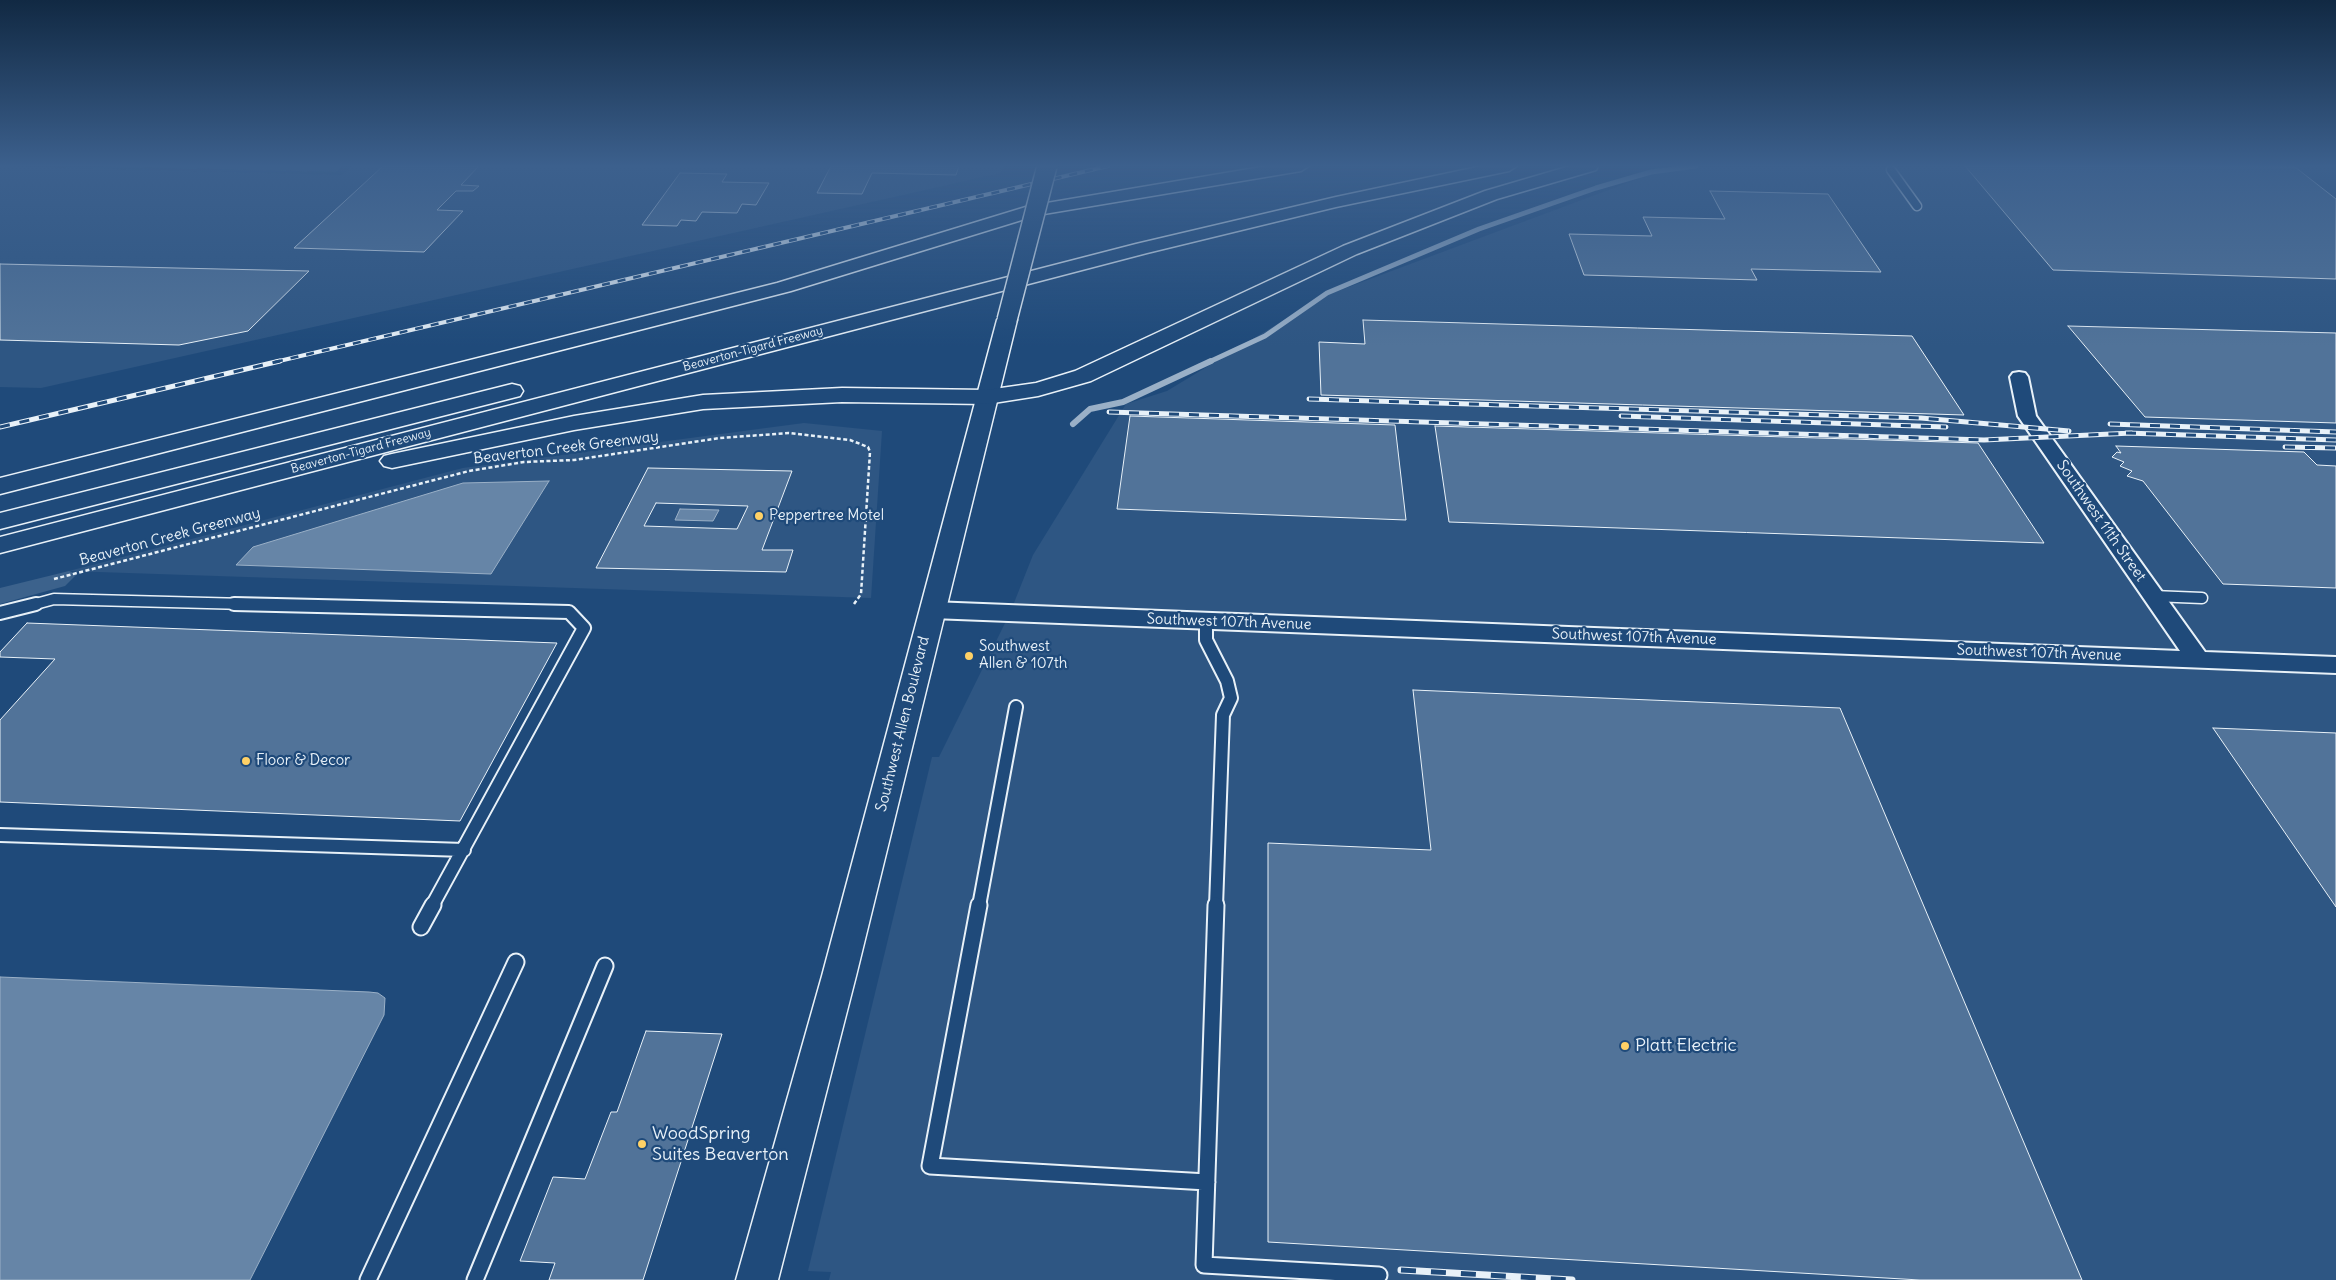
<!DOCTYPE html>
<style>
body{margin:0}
canvas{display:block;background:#1f4a7a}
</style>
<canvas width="2336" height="1280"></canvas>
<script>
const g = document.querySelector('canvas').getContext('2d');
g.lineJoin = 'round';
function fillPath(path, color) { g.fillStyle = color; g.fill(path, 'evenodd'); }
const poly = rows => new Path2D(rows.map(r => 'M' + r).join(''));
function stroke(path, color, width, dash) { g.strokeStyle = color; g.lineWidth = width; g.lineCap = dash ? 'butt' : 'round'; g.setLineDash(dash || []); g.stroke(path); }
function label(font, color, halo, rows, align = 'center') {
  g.font = font + ' Delius,sans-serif'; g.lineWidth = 4.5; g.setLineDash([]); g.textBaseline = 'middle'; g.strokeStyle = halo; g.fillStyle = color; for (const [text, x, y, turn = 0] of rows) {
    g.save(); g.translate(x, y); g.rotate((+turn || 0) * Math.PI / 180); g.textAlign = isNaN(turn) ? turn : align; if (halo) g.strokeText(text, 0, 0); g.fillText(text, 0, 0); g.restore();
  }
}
fillPath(poly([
 [0,166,342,175,352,166,1003,166,1001,173,41,388,0,387],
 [2336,166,2336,1280,829,1280,831,1272,808,1271,932,757,939,757,1010,613,1033,555,1126,404,1167,391,1322,297,1670,167],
 [804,423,882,431,871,598,69,571,463,468]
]), '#2e5683');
fillPath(poly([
 [93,166,343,166,336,172],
 [69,571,77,574,65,586,0,604,0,588]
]), '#3c628c');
const water = poly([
 [549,481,491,574,236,565,253,547,463,483,549,481],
 [680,509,719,510,713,521,675,520,680,509],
 [0,977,369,992,378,993,385,998,384,1015,250,1280,0,1280,0,977]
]);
fillPath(water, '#6685a7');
stroke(water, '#9ab0c7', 1);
stroke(poly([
 [1209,362,1265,336,1327,293,1479,229,1596,188,1651,172,1696,166]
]), '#9ab0c7', 5);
stroke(poly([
 [1073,424,1090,409,1123,402,1211,361]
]), '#9ab0c7', 6);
const building = poly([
 [383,166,479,166,461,185,479,186,473,191,456,191,437,210,463,211,424,252,294,248,383,166],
 [831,166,959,166,956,175,872,173,862,194,817,193,831,166],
 [1965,166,2295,167,2336,199,2336,279,2053,270,1965,166],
 [680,173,727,174,722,182,769,183,756,205,742,204,737,213,702,212,696,221,681,220,677,226,642,225,680,173],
 [1710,191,1828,194,1881,272,1751,269,1757,280,1584,275,1569,234,1652,236,1643,217,1725,219,1710,191],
 [0,264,309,271,248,331,179,345,0,340,0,264],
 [1363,320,1912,336,1964,415,1321,395,1319,342,1365,344,1363,320],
 [2068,326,2336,333,2336,423,2145,417,2068,326],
 [1130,416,1395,425,1406,520,1117,509,1130,416],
 [1435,426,1978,443,2044,543,1449,522,1435,426],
 [2116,446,2304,452,2317,465,2336,466,2336,588,2223,584,2143,481,2127,476,2132,471,2120,466,2124,462,2112,457,2117,452,2121,453,2116,446],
 [648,468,792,471,762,550,793,550,786,572,596,568,648,468],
 [656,503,748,506,737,529,644,526,656,503],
 [27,623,557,643,460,821,0,802,0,720,55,659,0,657,0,652,27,623],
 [1413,690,1840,708,2082,1280,1920,1280,1268,1242,1268,843,1431,850,1413,690],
 [2213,728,2336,733,2336,907,2213,728],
 [646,1031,722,1034,643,1280,549,1280,555,1263,520,1261,553,1177,585,1179,611,1112,617,1112,646,1031]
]);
fillPath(building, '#517399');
stroke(building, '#e8f1f8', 1);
const serviceFar3 = poly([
 [1891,170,1917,206]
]);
const serviceFar2 = poly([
 [2153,596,2202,598],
 [32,605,54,599,284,605]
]);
const serviceFar1 = poly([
 [234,604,569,612,584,628,432,906],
 [0,613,36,604],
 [1206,621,1206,640,1227,681,1231,698,1223,715,1216,906],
 [0,835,464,850],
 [979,906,1016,707]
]);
const service = poly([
 [979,905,930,1166,1207,1182],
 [1216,905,1204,1265,1379,1275],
 [421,927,433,905],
 [368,1280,516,962],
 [475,1280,605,966]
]);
const minor = poly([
 [2019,372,2025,373,2028,377,2036,416,2205,652,2336,657,2336,673,932,618,924,615,921,610,924,605,932,602,2180,651,2018,416,2010,377,2013,373,2019,372]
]);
const secondary = poly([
 [1007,314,1014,316,1017,320,856,976,778,1280,736,1280,822,976,997,320,1000,316,1007,314]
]);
const motorway = poly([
 [1267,166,1309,166,1301,171,1038,215,791,291,0,494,0,478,777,283,1029,206,1267,166],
 [1482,166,1517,166,1509,171,1336,207,1147,253,0,553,0,537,1136,244,1336,197,1482,166],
 [1570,166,1598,166,1596,170,1497,199,1357,254,1091,381,1038,396,987,404,842,402,703,409,574,430,392,468,384,466,380,461,384,456,392,454,574,416,703,395,842,388,987,390,1036,383,1075,371,1343,246,1485,191,1570,166],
 [512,384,520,386,523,391,520,396,0,529,0,513,512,384]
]);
stroke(serviceFar3, '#e8f1f8', 11);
stroke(serviceFar2, '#e8f1f8', 13);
stroke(serviceFar1, '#e8f1f8', 16);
stroke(service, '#e8f1f8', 19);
stroke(minor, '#e8f1f8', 4);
stroke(secondary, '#e8f1f8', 3);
stroke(motorway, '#e8f1f8', 3);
stroke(poly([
 [54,579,469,471,524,462,574,460,720,438,789,433,850,440,868,447,870,452,861,594,854,604]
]), '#e8f1f8', 2.5, [4, 2.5]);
stroke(serviceFar3, '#1f4a7a', 8);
stroke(serviceFar2, '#1f4a7a', 10);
stroke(serviceFar1, '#1f4a7a', 12);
stroke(service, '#1f4a7a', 15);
fillPath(minor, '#1f4a7a');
fillPath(secondary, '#1f4a7a');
fillPath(motorway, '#1f4a7a');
const railFar2 = poly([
 [275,362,1108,166]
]);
const railFar1 = poly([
 [1309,399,1921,418,2069,431],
 [1109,412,1984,440,2132,433],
 [1621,416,1946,427],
 [2110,424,2336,432],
 [0,427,280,361],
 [2126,433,2336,440],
 [2285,447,2336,448]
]);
const rail = poly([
 [1401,1270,1572,1280]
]);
stroke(railFar2, '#e8f1f8', 4);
stroke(railFar1, '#e8f1f8', 5);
stroke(rail, '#e8f1f8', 7);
stroke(railFar2, '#1f4a7a', 2.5, [8]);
stroke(railFar1, '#1f4a7a', 3, [10]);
stroke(rail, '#1f4a7a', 5, [15]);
const secondaryBridge = poly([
 [1007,320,1047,166]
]);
stroke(secondaryBridge, '#e8f1f8', 22, []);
stroke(secondaryBridge, '#1f4a7a', 19);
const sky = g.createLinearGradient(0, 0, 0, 346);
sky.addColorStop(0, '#112943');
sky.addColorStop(0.48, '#3c608d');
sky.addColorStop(1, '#3c608d00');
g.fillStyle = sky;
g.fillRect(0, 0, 2336, 346);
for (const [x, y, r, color] of [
 [759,516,5,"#ffd166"],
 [969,656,5,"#ffd166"],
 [246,761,5,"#ffd166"],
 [1625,1046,5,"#ffd166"],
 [642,1144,5,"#ffd166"]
]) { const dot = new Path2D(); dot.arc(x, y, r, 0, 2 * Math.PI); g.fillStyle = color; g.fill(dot); stroke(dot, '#1f4a7a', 2); }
label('12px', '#e8f1f8', '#1f4a7a', [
 ["Beaverton-Tigard Freeway",753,349,-15],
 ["Beaverton-Tigard Freeway",361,451,-15]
]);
label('15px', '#e8f1f8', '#1f4a7a', [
 ["Beaverton Creek Greenway",566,448,-7],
 ["Southwest 11th Street",2101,521,55],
 ["Beaverton Creek Greenway",170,537,-15],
 ["Southwest 107th Avenue",1229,622,2],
 ["Southwest 107th Avenue",1634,637,2],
 ["Southwest 107th Avenue",2039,653,2],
 ["Southwest Allen Boulevard",903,724,-76]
]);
label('15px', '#e8f1f8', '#1f4a7a', [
 ["Peppertree Motel",769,516],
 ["Southwest",979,647],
 ["Allen & 107th",979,664],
 ["Floor & Decor",256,761]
], 'left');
label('18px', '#e8f1f8', '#1f4a7a', [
 ["Platt Electric",1635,1046],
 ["WoodSpring",652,1134],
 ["Suites Beaverton",652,1155]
], 'left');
</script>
